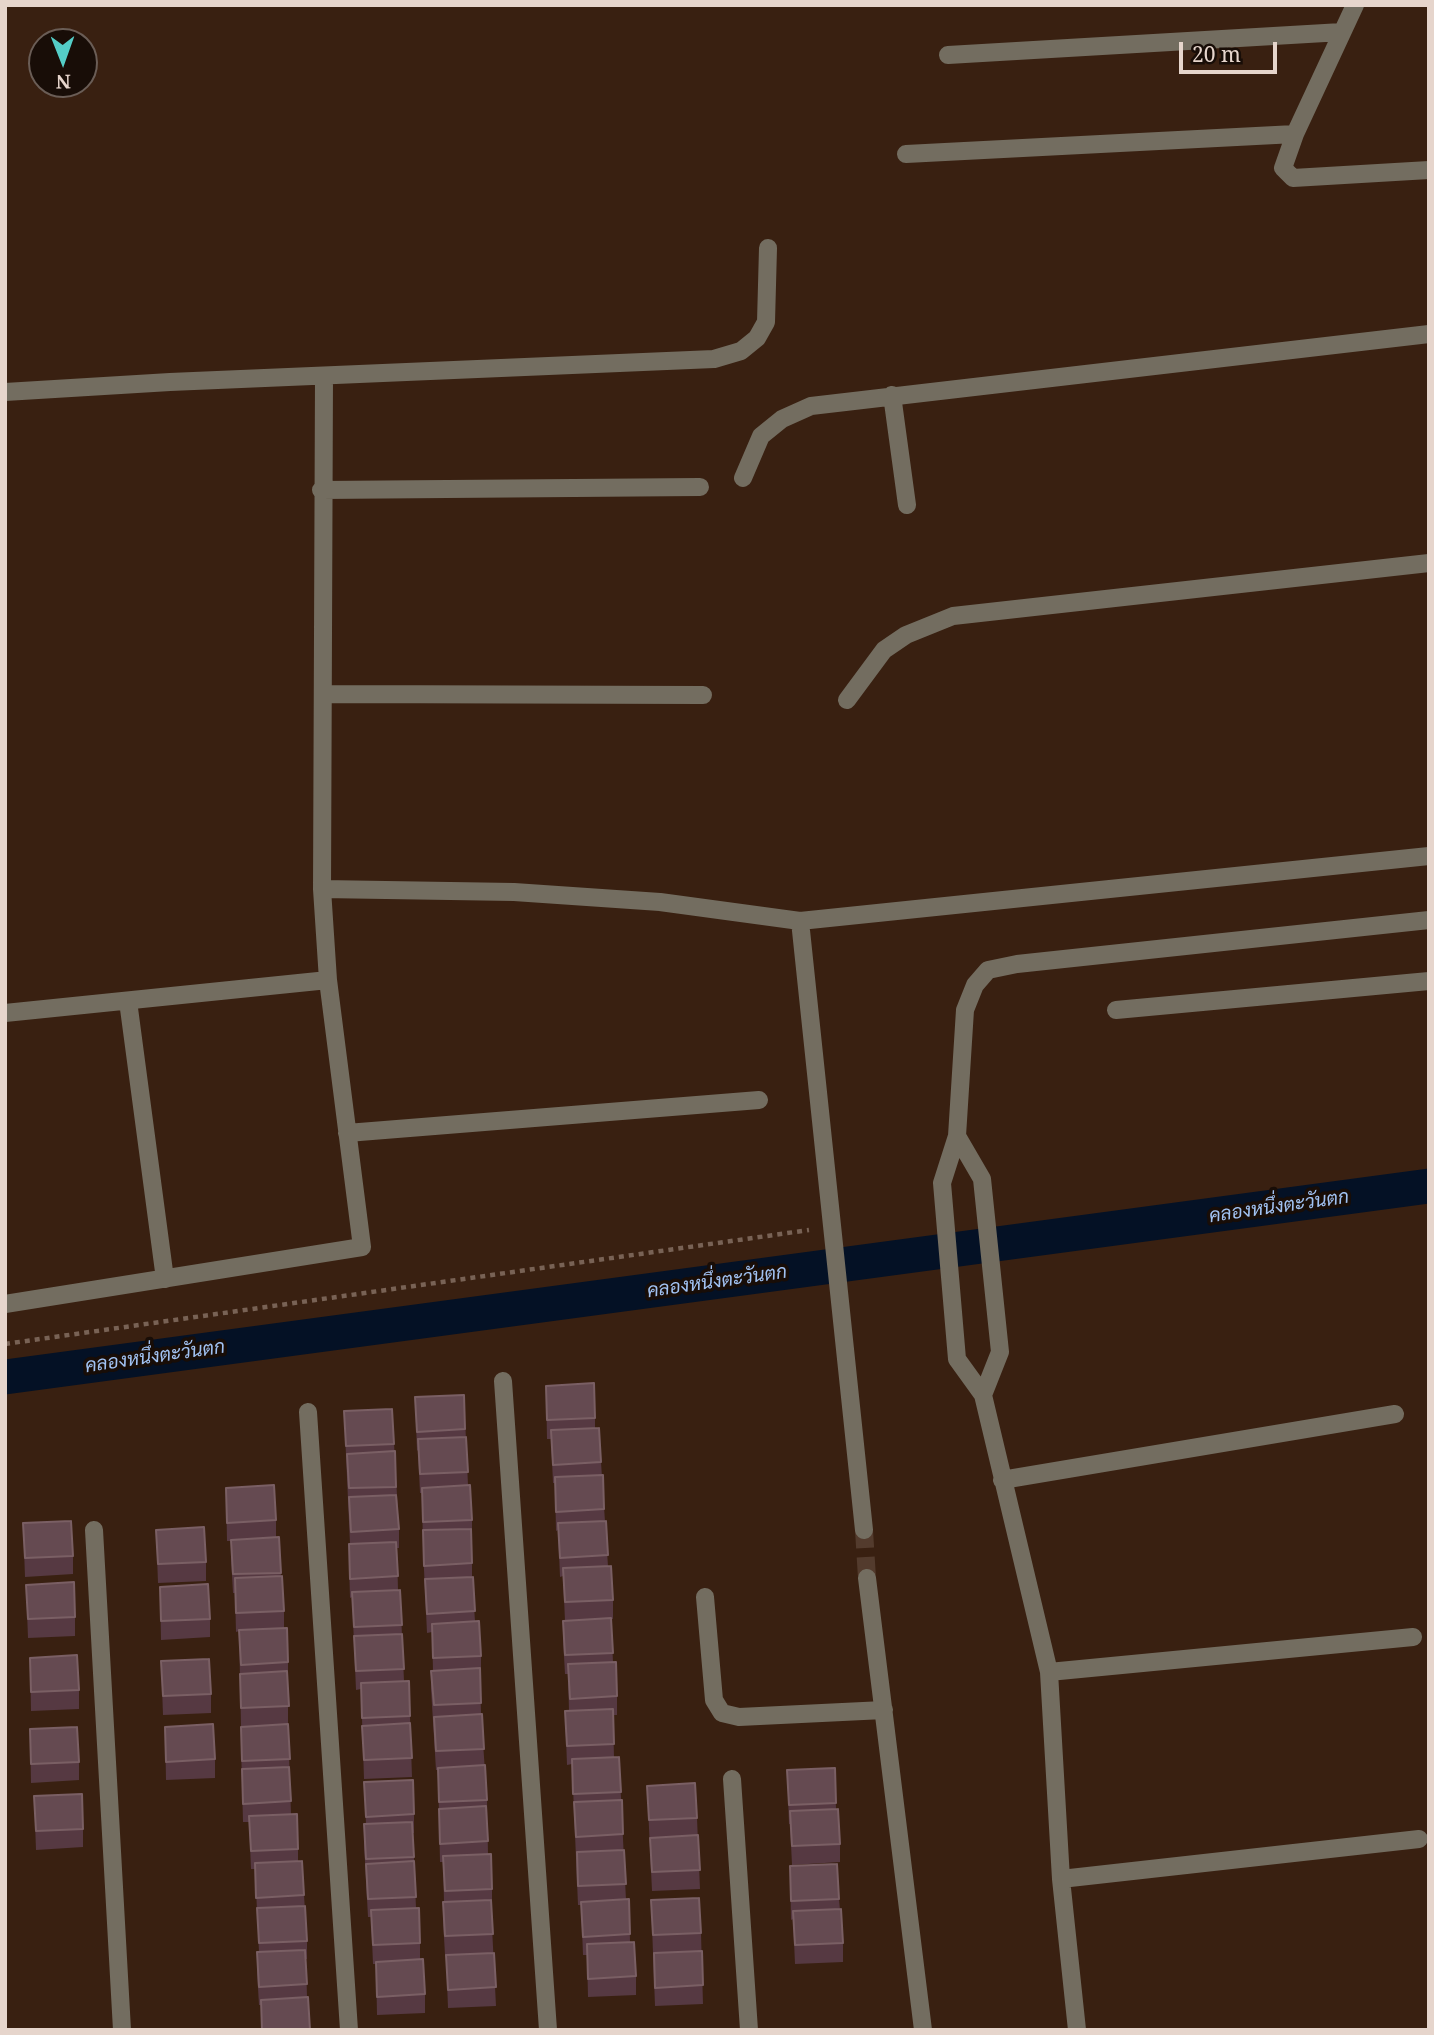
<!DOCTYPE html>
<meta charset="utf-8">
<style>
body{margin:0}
#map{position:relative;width:1434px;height:2035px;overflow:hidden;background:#392011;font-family:"Noto Serif",serif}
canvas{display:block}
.frame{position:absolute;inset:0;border:7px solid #e6d5cc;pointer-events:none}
.north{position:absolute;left:28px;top:28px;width:70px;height:70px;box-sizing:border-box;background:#180d07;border:2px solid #6a5d56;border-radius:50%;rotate:179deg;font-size:19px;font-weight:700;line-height:28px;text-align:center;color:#e6d5cc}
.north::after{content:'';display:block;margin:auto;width:24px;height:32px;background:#54cdc7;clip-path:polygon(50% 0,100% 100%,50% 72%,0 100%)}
.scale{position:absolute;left:1179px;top:42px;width:98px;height:32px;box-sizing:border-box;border:4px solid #e6d5cc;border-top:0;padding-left:9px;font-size:21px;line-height:24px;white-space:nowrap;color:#e6d5cc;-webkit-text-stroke:5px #180d07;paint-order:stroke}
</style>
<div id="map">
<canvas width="1434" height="2035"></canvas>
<div class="frame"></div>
<div class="north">N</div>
<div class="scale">20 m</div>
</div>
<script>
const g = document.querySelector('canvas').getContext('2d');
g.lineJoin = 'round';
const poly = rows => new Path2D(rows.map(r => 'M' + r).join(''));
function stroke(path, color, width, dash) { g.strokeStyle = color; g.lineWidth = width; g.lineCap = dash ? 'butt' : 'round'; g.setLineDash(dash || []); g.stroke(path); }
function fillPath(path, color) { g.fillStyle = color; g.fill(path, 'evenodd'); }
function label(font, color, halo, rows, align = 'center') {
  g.font = font + ' "Noto Serif",Sarabun,serif'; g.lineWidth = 7; g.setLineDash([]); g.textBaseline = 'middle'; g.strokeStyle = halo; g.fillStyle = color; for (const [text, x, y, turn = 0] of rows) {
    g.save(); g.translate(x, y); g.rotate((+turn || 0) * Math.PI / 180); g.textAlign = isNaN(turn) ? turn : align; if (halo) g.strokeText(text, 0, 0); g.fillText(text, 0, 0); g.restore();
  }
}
stroke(poly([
 [5,1377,1429,1186]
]), '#041125', 35);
stroke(poly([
 [864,1530,867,1578]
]), '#533b2d', 18, [18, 9]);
stroke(poly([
 [5,1344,809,1230]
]), '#786255', 4.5, [5, 5]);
stroke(poly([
 [948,55,1342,32],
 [1295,134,1355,5],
 [906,154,1295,134,1283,168,1293,178,1429,170],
 [5,392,170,382,714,359,741,351,757,338,766,322,768,248],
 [892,395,907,505],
 [743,478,761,436,782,419,811,406,1429,334],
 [321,490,700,487],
 [325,694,703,695],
 [847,700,884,650,906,635,953,616,1429,563],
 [322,889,514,892,660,902,800,921,1429,856],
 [800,921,864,1530],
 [128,1001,165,1279],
 [1116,1010,1429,981],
 [5,1013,328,980,322,889,324,378],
 [347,1133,759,1100],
 [957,1136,982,1179,1000,1352,983,1395],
 [5,1304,362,1247,328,980],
 [503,1381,548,2030],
 [308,1412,349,2030],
 [1002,1480,1395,1414],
 [94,1530,122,2030],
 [867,1578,923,2030],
 [705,1597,714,1700,722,1713,739,1717,884,1710],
 [1049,1672,1413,1637],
 [732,1779,749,2030],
 [1061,1879,1419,1839],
 [1077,2030,1061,1879,1049,1672,983,1395,957,1359,942,1183,957,1136,965,1010,975,985,988,970,1017,964,1429,920]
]), '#736d60', 18);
fillPath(poly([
 [546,1386,595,1418,595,1428,601,1462,608,1566,613,1600,613,1619,611,1619,613,1662,617,1696,617,1715,613,1715,614,1757,619,1757,626,1900,629,1899,630,1942,636,1976,636,1995,588,1997,587,1955,583,1955,581,1905,578,1905,572,1764,567,1765,565,1711,569,1711,568,1674,565,1674,563,1639,563,1621,565,1621,563,1576,560,1577,558,1530,556,1531,555,1483,553,1483,551,1439,547,1439],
 [464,1395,468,1485,472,1520,472,1577,475,1621,481,1656,481,1674,480,1674,481,1714,487,1800,488,1854,492,1889,492,1907,491,1907,496,2006,448,2008,446,1955,481,1953,445,1955,443,1920,443,1902,444,1902,443,1862,440,1862,438,1770,436,1770,431,1689,431,1671,433,1671,432,1632,427,1633,423,1549,422,1493,420,1493,418,1450,417,1451,415,1397],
 [392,1409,399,1529,399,1548,397,1548,398,1590,400,1590,404,1681,410,1716,412,1777,364,1779,361,1689,356,1690,352,1597,350,1598,349,1563,349,1544,350,1544,344,1411],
 [226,1488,276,1520,276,1538,279,1537,281,1576,284,1611,284,1628,288,1662,288,1724,291,1814,298,1849,298,1861,304,1895,307,1941,307,1959,306,1959,307,1997,310,2030,261,2030,261,2005,259,2005,257,1971,257,1952,259,1952,255,1869,251,1869,249,1822,243,1822,241,1745,241,1727,239,1631,236,1632,235,1593,233,1593,231,1558,231,1541,227,1541],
 [23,1523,73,1556,73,1574,25,1577],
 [156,1530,206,1562,206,1581,158,1583],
 [26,1585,75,1617,75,1636,28,1638],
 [160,1587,210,1619,210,1637,161,1640],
 [30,1658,79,1690,79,1709,31,1711],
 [161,1661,211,1694,211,1713,163,1715],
 [165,1727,215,1759,215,1778,166,1780],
 [30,1729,79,1762,79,1780,31,1783],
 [835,1768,836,1809,840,1844,840,1862,792,1865,790,1824,789,1824,787,1770],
 [364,1782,414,1814,414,1833,413,1833,416,1908,420,1943,420,1960,425,1994,425,2013,377,2015,376,1964,373,1964,371,1917,368,1917,364,1843,364,1824,366,1824],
 [647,1786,697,1818,700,1889,652,1891],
 [34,1796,83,1829,83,1847,36,1850],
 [790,1866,839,1899,843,1943,843,1962,795,1964,793,1919,791,1920],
 [651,1900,701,1933,703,2004,655,2006]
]), '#563942');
const building = poly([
 [594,1383,595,1418,547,1420,546,1386,594,1383],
 [464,1395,465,1429,417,1432,415,1397,464,1395],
 [392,1409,394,1444,346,1446,344,1411,392,1409],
 [599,1428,601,1462,553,1465,551,1430,599,1428],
 [466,1437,468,1472,420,1474,418,1439,466,1437],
 [395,1451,396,1487,349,1488,347,1454,395,1451],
 [603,1475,604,1509,556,1512,555,1477,603,1475],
 [274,1485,276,1520,227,1523,226,1488,274,1485],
 [470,1485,472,1520,423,1522,422,1488,470,1485],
 [396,1495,399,1529,351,1532,349,1497,396,1495],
 [71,1521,73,1556,25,1558,23,1523,71,1521],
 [606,1521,608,1555,560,1558,558,1523,606,1521],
 [204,1527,206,1562,158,1564,156,1530,204,1527],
 [471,1529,472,1563,424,1566,423,1530,471,1529],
 [279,1537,281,1573,233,1574,231,1540,279,1537],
 [396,1542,398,1576,350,1579,349,1544,396,1542],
 [611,1566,613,1600,565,1602,563,1568,611,1566],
 [282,1576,284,1611,236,1613,235,1578,282,1576],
 [473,1577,475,1611,427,1614,425,1579,473,1577],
 [74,1582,75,1617,28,1619,26,1585,74,1582],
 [208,1584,210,1619,161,1621,160,1587,208,1584],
 [400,1590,402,1625,354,1627,352,1592,400,1590],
 [611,1618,613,1653,565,1655,563,1621,611,1618],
 [479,1621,481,1656,433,1658,432,1624,479,1621],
 [287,1628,288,1662,241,1665,239,1630,287,1628],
 [402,1634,404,1669,356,1671,354,1636,402,1634],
 [77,1655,79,1690,31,1692,30,1658,77,1655],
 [209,1659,211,1694,163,1696,161,1661,209,1659],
 [616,1662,617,1696,570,1699,568,1664,616,1662],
 [480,1668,481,1703,434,1705,431,1671,480,1668],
 [287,1671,289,1706,241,1708,240,1674,287,1671],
 [409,1681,410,1716,362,1718,361,1683,409,1681],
 [613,1709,614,1744,567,1746,565,1711,613,1709],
 [482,1714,484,1749,436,1751,434,1717,482,1714],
 [410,1723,412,1758,364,1760,362,1726,410,1723],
 [213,1724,215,1759,166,1762,165,1727,213,1724],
 [288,1724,290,1759,242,1761,241,1727,288,1724],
 [77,1727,79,1762,31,1764,30,1729,77,1727],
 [619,1757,621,1792,573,1794,572,1759,619,1757],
 [485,1765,487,1800,439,1802,438,1768,485,1765],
 [289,1767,291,1801,243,1804,242,1769,289,1767],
 [835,1768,836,1803,789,1805,787,1770,835,1768],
 [413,1780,414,1814,366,1817,364,1782,413,1780],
 [695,1783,697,1818,649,1820,647,1786,695,1783],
 [82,1794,83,1829,36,1831,34,1796,82,1794],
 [622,1800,623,1834,576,1837,574,1802,622,1800],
 [486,1806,488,1841,440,1844,439,1809,486,1806],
 [838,1809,840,1844,792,1846,790,1811,838,1809],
 [297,1814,298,1849,251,1851,249,1816,297,1814],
 [412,1822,414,1857,366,1859,364,1824,412,1822],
 [698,1835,700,1870,652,1872,650,1838,698,1835],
 [624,1850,626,1884,578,1886,577,1852,624,1850],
 [491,1854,492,1889,445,1891,443,1856,491,1854],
 [302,1861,304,1895,256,1898,255,1863,302,1861],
 [414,1861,416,1897,368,1899,366,1864,414,1861],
 [837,1864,839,1899,791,1901,790,1866,837,1864],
 [699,1898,701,1933,653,1935,651,1900,699,1898],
 [629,1899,630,1934,583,1937,581,1902,629,1899],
 [491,1900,493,1934,445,1936,443,1902,491,1900],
 [305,1906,307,1941,259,1943,257,1908,305,1906],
 [419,1908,420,1943,373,1945,371,1910,419,1908],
 [841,1909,843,1943,795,1945,793,1911,841,1909],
 [634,1942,636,1976,588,1979,587,1944,634,1942],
 [305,1950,307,1984,259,1987,257,1952,305,1950],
 [702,1951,703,1985,655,1988,654,1953,702,1951],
 [494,1953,496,1987,448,1990,446,1955,494,1953],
 [423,1959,425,1994,377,1997,376,1962,423,1959],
 [308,1997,310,2030,262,2030,261,2000,308,1997]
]);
fillPath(building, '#654a51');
stroke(building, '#7a5f64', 2);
label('italic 19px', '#a1c2f2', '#180d07', [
 ["คลองหนึ่งตะวันตก",1279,1207,-8],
 ["คลองหนึ่งตะวันตก",717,1282,-8],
 ["คลองหนึ่งตะวันตก",155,1357,-8]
]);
</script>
